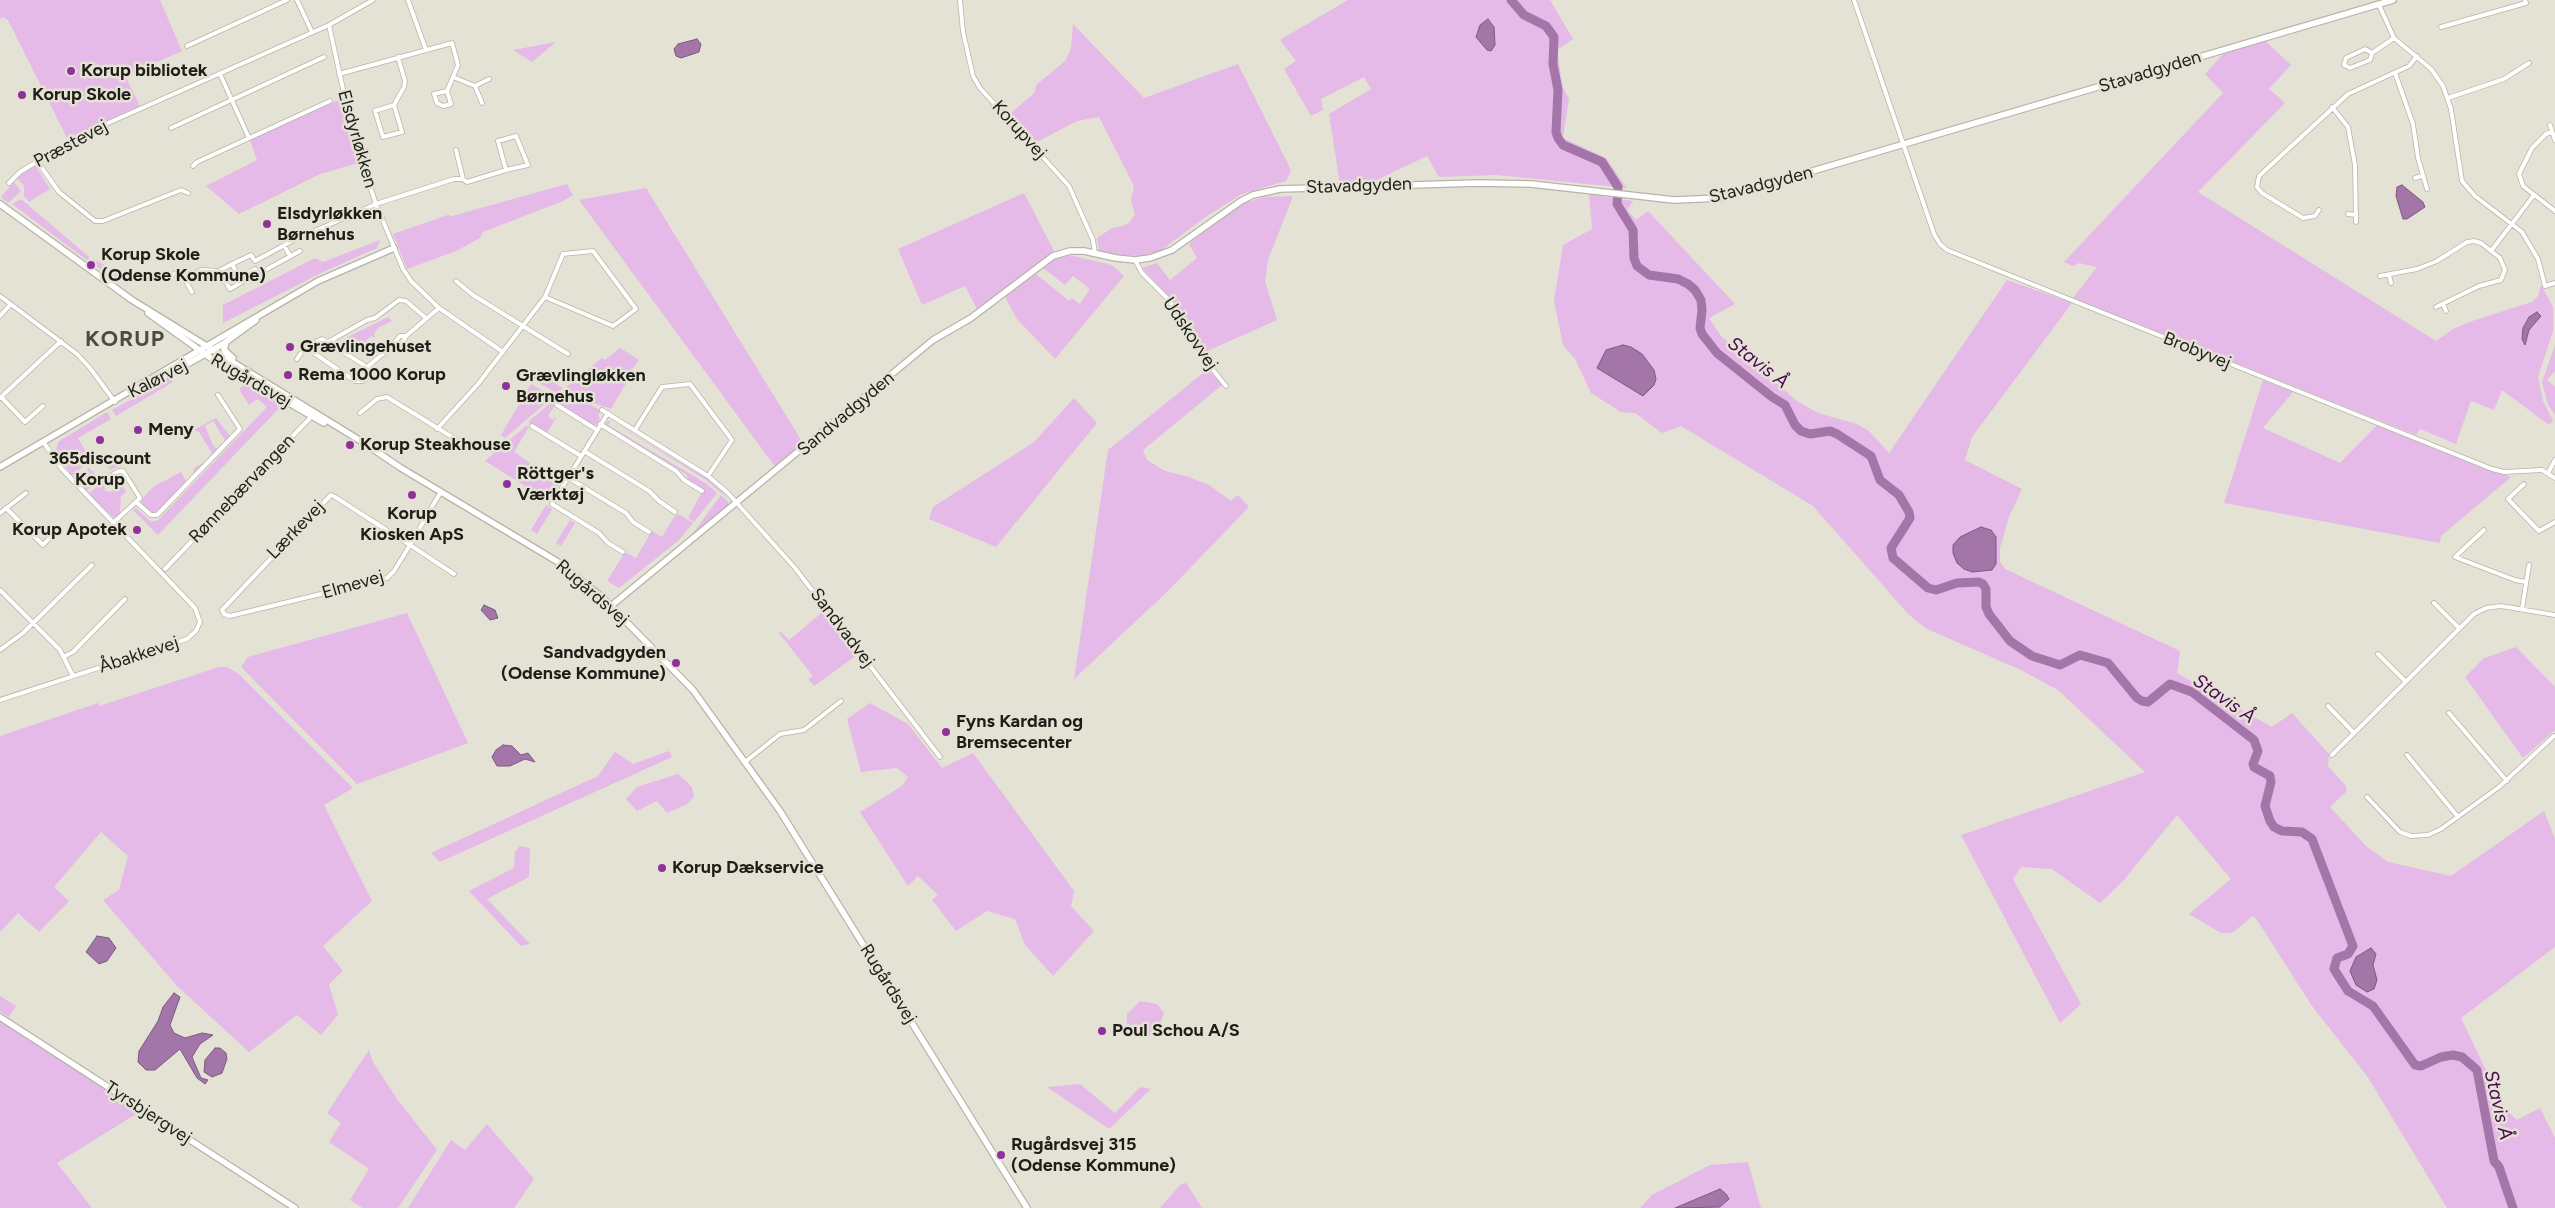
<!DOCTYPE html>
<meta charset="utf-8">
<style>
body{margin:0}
canvas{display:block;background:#e4e2d4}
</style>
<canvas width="2555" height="1208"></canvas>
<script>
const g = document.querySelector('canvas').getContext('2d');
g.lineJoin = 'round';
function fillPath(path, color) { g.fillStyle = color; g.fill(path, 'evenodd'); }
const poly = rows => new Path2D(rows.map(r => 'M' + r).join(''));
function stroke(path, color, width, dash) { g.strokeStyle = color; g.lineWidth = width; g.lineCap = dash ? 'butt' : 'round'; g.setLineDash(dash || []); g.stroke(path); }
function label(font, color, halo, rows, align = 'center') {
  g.font = font + ' Figtree,sans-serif'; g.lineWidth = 5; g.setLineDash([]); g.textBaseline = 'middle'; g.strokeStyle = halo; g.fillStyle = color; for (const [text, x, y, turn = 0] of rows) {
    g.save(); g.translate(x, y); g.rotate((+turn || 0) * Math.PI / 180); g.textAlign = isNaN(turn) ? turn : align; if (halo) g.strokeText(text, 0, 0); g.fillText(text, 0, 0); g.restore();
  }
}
fillPath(poly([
 [0,0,160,0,182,51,125,76,140,106,67,138,8,20,3,17,0,19],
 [1348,0,1550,0,1573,39,1557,50,1563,88,1569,98,1563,138,1606,158,1627,188,1497,175,1439,177,1427,156,1368,184,1340,184,1329,114,1371,89,1364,77,1321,99,1323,110,1311,116,1284,69,1296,61,1280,40],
 [1488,19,1493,24,1495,45,1476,37,1480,25],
 [1073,24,1144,98,1238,64,1291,170,1286,181,1242,194,1207,216,1160,251,1142,256,1109,254,1099,250,1097,238,1112,228,1123,226,1130,222,1135,214,1131,200,1134,186,1099,117,1077,121,1035,143,1009,115,1035,92,1036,85,1065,61,1071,49],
 [2264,40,2291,65,2269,89,2285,103,2198,192,2436,341,2453,329,2475,320,2532,302,2538,296,2541,285,2553,307,2553,331,2538,377,2543,401,2553,421,2549,425,2502,390,2494,410,2471,401,2456,444,2420,429,2416,435,2073,298,2097,267,2079,263,2073,266,2064,262,2223,93,2205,74,2224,53],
 [556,42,532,62,513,50],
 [341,99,358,163,320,174,239,214,206,186,257,160,249,138],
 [35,165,50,189,29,202,24,196,24,186,17,178],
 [14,182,21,191,8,203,1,197],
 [567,184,573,195,563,201,483,232,480,238,456,251,407,269,393,234,448,215,452,216],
 [646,188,803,443,776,468,579,200],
 [1024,193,1054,251,977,309,965,286,922,305,898,249],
 [1589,194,1633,201,1627,210,1636,220,1648,211,1735,304,1709,318,1721,336,1797,401,1818,413,1857,424,1869,431,1889,453,2007,280,2072,303,1972,437,1965,460,2022,489,2009,517,2000,548,2000,562,2005,569,2180,651,2177,673,2272,727,2292,713,2329,754,2328,766,2346,786,2347,791,2330,807,2366,846,2388,862,2451,876,2544,811,2555,839,2555,947,2461,1018,2504,1108,2517,1120,2540,1108,2555,1138,2555,1208,2447,1208,2367,1076,2312,1006,2257,920,2253,916,2232,933,2221,933,2189,914,2231,879,2177,815,2123,881,2100,903,2052,869,2021,867,2013,879,2081,1004,2060,1023,1961,835,2145,772,2058,690,2021,670,1927,629,1909,615,1813,506,1681,426,1662,433,1635,413,1621,412,1591,393,1575,359,1563,345,1554,301,1563,245,1592,229],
 [1293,196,1268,260,1265,281,1277,320,1203,353,1177,305,1142,268,1157,263,1170,280,1197,258,1189,244,1225,215,1245,203,1265,197],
 [21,199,89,257,88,261,12,204],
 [380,240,377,248,321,273,223,323,223,303,225,304,315,258,323,262],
 [1069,255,1112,265,1124,276,1055,359,1017,319,1005,297,1036,274,1069,301,1072,298,1080,304,1090,289,1073,276,1065,285,1043,268,1053,260],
 [93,259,121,274,112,279,91,262],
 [388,317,392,321,378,328,374,334,375,338,371,336,356,352,342,344,348,337],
 [2555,345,2555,371,2547,380,2555,387,2555,415,2548,405,2542,382],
 [620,348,639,360,628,374,626,383,611,409,590,402,566,387,602,358,605,360],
 [1208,369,1222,385,1143,450,1147,460,1165,471,1189,477,1209,485,1231,501,1238,495,1249,507,1167,592,1074,679,1108,450],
 [537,373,539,374,563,388,557,393,533,380],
 [170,378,173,382,116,416,112,410],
 [2263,380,2293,392,2263,428,2340,463,2377,425,2511,477,2441,536,2440,543,2224,503],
 [531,384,553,397,505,438,501,435],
 [245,385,283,404,158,535,133,510,136,508,150,521,157,521,267,407,258,399,249,405,239,389],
 [566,390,601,411,598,415,600,419,595,426,557,402,548,416,553,420,557,416,547,433,528,422],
 [1074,398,1097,423,996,547,929,519,933,507,1034,442],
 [107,412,111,419,78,438,90,459,74,475,71,475,56,451,58,442],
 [216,418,230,436,223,444,225,440,213,421,205,426,213,445,217,449,220,447,193,474,194,468,206,461,212,453,199,432,194,430],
 [608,419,706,478,723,493,730,502,730,505,687,541,721,495,728,502,729,506,729,500,706,480],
 [608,420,610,423,608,425,707,484,717,493,694,522,688,518,703,490,687,479,687,475,605,425],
 [526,426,529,427,514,452,530,463,529,465,560,483,549,501,485,461],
 [115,453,118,453,124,463,110,470,103,460],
 [89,468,100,479,86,491,80,484,79,480],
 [181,472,186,481,188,480,159,511,151,513,142,504,141,500,153,487],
 [104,479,105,491,111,492,120,481,126,492,121,496,120,514,114,518,89,494],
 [546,505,552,509,537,534,531,530],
 [678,514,693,523,679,540,619,588,607,581,625,552,636,558,652,531,662,537,674,517],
 [570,520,575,523,561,546,556,543],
 [824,611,857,655,814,686,808,679,813,676,779,633,781,632,789,640],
 [407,613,468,743,357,784,241,667,248,657],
 [2516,647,2555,687,2555,730,2523,758,2465,677,2484,658],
 [219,667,227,667,240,675,353,788,324,805,372,901,323,946,343,971,329,984,338,1015,321,1035,297,1015,249,1052,177,986,103,900,119,890,128,856,101,832,54,887,69,901,39,932,18,913,0,932,0,736,98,703,99,706],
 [870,703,908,724,942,768,973,753,1074,891,1071,906,1094,931,1053,976,1025,945,1015,919,987,911,956,931,932,900,938,895,918,876,908,886,860,812,902,786,908,777,897,768,861,772,847,719],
 [669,751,672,757,440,862,431,853,598,776,615,752,633,764],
 [678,774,692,787,694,797,687,804,667,813,657,801,637,811,626,799,637,787],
 [520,846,530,848,529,877,487,899,530,944,521,946,469,891,514,868,515,852],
 [0,996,16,1006,9,1017,0,1011],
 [1140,1001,1157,1004,1164,1013,1158,1029,1149,1036,1142,1036,1127,1023,1127,1014],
 [0,1020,141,1111,57,1163,92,1208,0,1208],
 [369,1050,373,1062,397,1099,437,1150,398,1208,363,1208,350,1200,369,1169,329,1142,341,1123,327,1113],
 [1080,1084,1115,1113,1140,1087,1151,1089,1109,1129,1047,1087],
 [487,1124,534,1179,514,1208,408,1208,451,1140,465,1150],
 [1748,1162,1761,1208,1640,1208,1652,1195,1710,1165],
 [1186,1183,1202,1208,1160,1208,1181,1184]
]), '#e5b9e8');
const water = poly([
 [1488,19,1494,27,1495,45,1491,51,1487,50,1476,37,1480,25,1488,19],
 [697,39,701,44,699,52,681,58,676,56,674,49,678,44,697,39],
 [2402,185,2423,202,2425,207,2407,219,2403,219,2396,196,2397,187,2402,185],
 [2537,312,2541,316,2529,330,2525,345,2522,339,2523,328,2529,317,2537,312],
 [1623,345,1631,347,1642,354,1654,370,1656,379,1654,385,1643,396,1597,368,1606,350,1623,345],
 [1981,527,1991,530,1996,537,1996,564,1992,570,1972,572,1964,569,1957,563,1953,553,1953,545,1960,537,1981,527],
 [484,605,495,610,498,618,490,620,481,610,484,605],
 [503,745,512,746,521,755,528,753,535,762,525,759,510,766,497,766,492,757,496,750,503,745],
 [97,936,109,938,116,948,107,961,99,964,86,952,97,936],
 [2371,948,2376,954,2373,965,2377,980,2374,989,2367,992,2356,985,2350,971,2356,957,2371,948],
 [174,993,180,997,170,1025,174,1033,185,1038,202,1033,213,1035,200,1044,192,1057,201,1078,208,1080,205,1084,197,1078,180,1049,155,1070,146,1070,138,1062,139,1051,158,1021,163,1007,174,993],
 [215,1048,220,1048,226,1053,227,1059,222,1073,212,1077,204,1072,205,1060,215,1048],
 [1720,1189,1726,1194,1729,1199,1720,1207,1675,1208,1720,1189]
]);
fillPath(water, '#a475a8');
stroke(water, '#7c5b7d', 1);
stroke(poly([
 [1511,0,1524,15,1546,26,1554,37,1553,64,1558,90,1556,132,1558,138,1563,145,1602,162,1618,187,1617,204,1633,230,1634,258,1637,266,1649,275,1678,279,1688,284,1695,290,1701,300,1702,310,1700,328,1702,334,1717,353,1772,397,1785,405,1795,425,1801,431,1810,434,1830,431,1837,434,1871,456,1880,480,1899,495,1909,512,1910,518,1891,548,1893,558,1928,588,1936,590,1957,583,1979,582,1983,584,1986,589,1986,607,1989,614,2010,641,2032,656,2060,665,2080,655,2108,663,2137,698,2142,701,2148,702,2170,684,2192,692,2254,740,2258,751,2253,764,2254,767,2270,776,2271,782,2265,806,2270,821,2274,827,2282,831,2302,832,2312,839,2353,946,2348,954,2337,958,2334,969,2348,991,2373,1006,2415,1065,2421,1066,2441,1057,2453,1055,2462,1057,2477,1070,2494,1161,2499,1167,2513,1208]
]), '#a475a8', 9);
const street = poly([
 [297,0,312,32],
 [408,0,426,50],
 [960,0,963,32,973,76,980,88,1069,186,1093,240,1095,253],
 [1854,0,1934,234,1940,244,1947,250,2492,469,2504,472,2542,470,2555,478],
 [2379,5,2394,38,2431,69,2443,86,2451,109,2462,181,2475,196,2522,232,2538,259,2545,286,2555,283],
 [329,25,354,140,376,204,403,269,411,281,439,308,503,352],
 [2441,27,2526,3,2525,0],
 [187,46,287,0],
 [2372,53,2370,60,2350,68,2344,65,2346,58,2365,49,2372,53,2394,38],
 [2395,73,2413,124,2418,158,2427,189],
 [220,74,249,138],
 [339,74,452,43,458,65,447,91,434,94,437,103,443,106,451,104,447,91],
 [453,77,475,86,482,103],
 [475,86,489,79],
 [2448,98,2504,79,2529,63],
 [394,105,402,132,383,137,375,111,394,105,404,87,405,81,398,57],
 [2332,107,2348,127,2355,165,2356,222],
 [2550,125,2555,140],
 [171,128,324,57],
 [2552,132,2546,134,2532,148,2519,174,2523,186,2555,211],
 [456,150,463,179],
 [37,161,59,192,95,221,103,221,181,190,188,193],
 [193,166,197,162,330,101],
 [2415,178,2422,176],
 [9,183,20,172,79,136,329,25,373,0],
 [2319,210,2315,216,2303,218,2262,193,2257,187,2259,176,2348,94,2409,66,2417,56],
 [2348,214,2356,215],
 [284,245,290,256],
 [2491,251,2534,195],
 [1135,260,1142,273,1169,300,1209,365,1226,386],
 [219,271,230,289,242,282,232,264,251,255,255,261,292,241,376,204,454,179,463,179,467,182,506,170,498,141,516,136,528,165,506,170],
 [2389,275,2391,283],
 [2380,276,2417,269,2437,261,2467,242,2474,241,2481,243,2500,258,2505,270,2501,280,2479,286,2436,307],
 [166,278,180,271,192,292],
 [185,278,201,270,219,271,232,264],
 [240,278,255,269,258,274,300,251],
 [456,281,473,295,568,354],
 [0,296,77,354,90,368,115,402],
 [2443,304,2446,311],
 [0,316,11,304],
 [328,342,367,320,375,318,399,300,406,301,426,318],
 [390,348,400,336,406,336],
 [297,359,305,347,322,339,364,365,368,371,368,375,363,381,355,381,305,347],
 [367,367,390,348,396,347,404,340,406,336,439,308],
 [1,397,25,422,43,406],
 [0,398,61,341],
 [557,405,597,430],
 [602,410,708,476,727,492,795,568,940,757],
 [360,413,377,399,387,397,470,448],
 [608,413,552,504,599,533,608,543,623,552],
 [600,424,676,471,684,480,702,491],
 [532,426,581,456],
 [437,429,478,384,545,297,563,254,593,251,636,309,613,326,545,297],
 [635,430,662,387,690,384,732,440,708,476],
 [584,451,649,491,659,501,675,512],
 [2548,473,2555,460],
 [567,477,626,513,633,522,649,532],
 [107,478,119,471,123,471,140,498,113,523],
 [2524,484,2508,499,2539,531,2555,522],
 [441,492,433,505,410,545,394,571,387,578,230,616,224,614,222,610,331,495,335,497,410,545,454,574],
 [136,502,151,515,157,515,240,429,218,395],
 [6,508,43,545,57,530],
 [0,513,26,493],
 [2484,530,2455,557,2515,580,2526,582],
 [165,569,312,416],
 [0,590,60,650,73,676],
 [2434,603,2459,628],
 [2522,609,2529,565],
 [0,650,23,633,92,565],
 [2378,654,2405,681],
 [65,656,73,652,125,599],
 [0,700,187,639,196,631,200,622,195,608,62,469,44,443],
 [2328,706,2354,733],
 [2449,713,2507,781],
 [2332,755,2474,614,2486,608,2501,606,2555,615],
 [2407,755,2458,817],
 [745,762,780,734,804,730,841,701],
 [2367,797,2400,832,2411,836,2428,835,2441,829,2499,787,2554,736]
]);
const secondary = poly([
 [0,204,132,300,364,443,401,468,558,562,602,597,693,690,780,811,1027,1208],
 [148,313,212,359,324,423],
 [226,342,224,350,233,358],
 [153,383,223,344,256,320],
 [0,467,318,281,394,248],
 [611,606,933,340,971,318,1053,256,1070,251,1084,251,1116,258,1135,260,1150,258,1172,250,1241,201,1253,195,1280,189,1478,183,1531,184,1674,200,1721,198,2393,0],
 [0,1017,295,1208]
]);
stroke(street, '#b6b4a7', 5.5);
stroke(secondary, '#b6b4a7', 8);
stroke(street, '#fff', 4);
stroke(secondary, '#fff', 5.5);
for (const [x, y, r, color] of [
 [71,71,5,"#903099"],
 [22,95,5,"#903099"],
 [267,224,5,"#903099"],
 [91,265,5,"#903099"],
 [290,347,5,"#903099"],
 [288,375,5,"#903099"],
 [506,386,5,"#903099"],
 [138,430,5,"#903099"],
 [100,440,5,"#903099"],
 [350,445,5,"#903099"],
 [507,484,5,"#903099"],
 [412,495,5,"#903099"],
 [137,530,5,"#903099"],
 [676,663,5,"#903099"],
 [946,732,5,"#903099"],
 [662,868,5,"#903099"],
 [1102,1031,5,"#903099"],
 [1001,1155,5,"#903099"]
]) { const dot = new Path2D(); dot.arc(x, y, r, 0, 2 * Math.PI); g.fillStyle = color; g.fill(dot); stroke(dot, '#e4e2d4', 2); }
label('bold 18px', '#1e1d18', '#e4e2d4', [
 ["Korup bibliotek",81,71],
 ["Korup Skole",32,95],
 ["Elsdyrløkken",277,214],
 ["Børnehus",277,235],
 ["Korup Skole",101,255],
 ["(Odense Kommune)",101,276],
 ["Grævlingehuset",300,347],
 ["Rema 1000 Korup",298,375],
 ["Grævlingløkken",516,376],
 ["Børnehus",516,397],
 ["Meny",148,430],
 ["Korup Steakhouse",360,445],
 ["365discount",100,459,"center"],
 ["Korup",100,480,"center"],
 ["Röttger's",517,474],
 ["Værktøj",517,495],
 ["Korup",412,514,"center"],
 ["Kiosken ApS",412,535,"center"],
 ["Korup Apotek",127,530,"right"],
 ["Sandvadgyden",666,653,"right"],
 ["(Odense Kommune)",666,674,"right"],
 ["Fyns Kardan og",956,722],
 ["Bremsecenter",956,743],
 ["Korup Dækservice",672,868],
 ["Poul Schou A/S",1112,1031],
 ["Rugårdsvej 315",1011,1145],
 ["(Odense Kommune)",1011,1166]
], 'left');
label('18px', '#1e1d18', '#e4e2d4', [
 ["Stavadgyden",2150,72,-17],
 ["Korupvej",1019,130,48],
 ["Elsdyrløkken",357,139,74],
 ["Præstevej",71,144,-28],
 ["Stavadgyden",1761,185,-14],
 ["Stavadgyden",1359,186,-2],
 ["Udskovvej",1190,334,56],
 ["Brobyvej",2197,351,22],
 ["Kalørvej",158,379,-27],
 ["Rugårdsvej",251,381,30],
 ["Sandvadgyden",846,414,-40],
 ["Rønnebærvangen",242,489,-46],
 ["Lærkevej",296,530,-46],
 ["Elmevej",353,585,-16],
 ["Rugårdsvej",592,593,41],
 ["Sandvadvej",842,628,53],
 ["Åbakkevej",139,655,-18],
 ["Rugårdsvej",888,984,58],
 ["Tyrsbjergvej",148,1113,33]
]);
label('italic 19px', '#47094d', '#e4e2d4', [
 ["Stavis Å",1758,363,38],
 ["Stavis Å",2224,699,35],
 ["Stavis Å",2498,1105,77]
]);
g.letterSpacing = '1px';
label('bold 22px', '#4d4b40', '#e4e2d4', [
 ["KORUP",125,340]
]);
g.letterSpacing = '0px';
</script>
